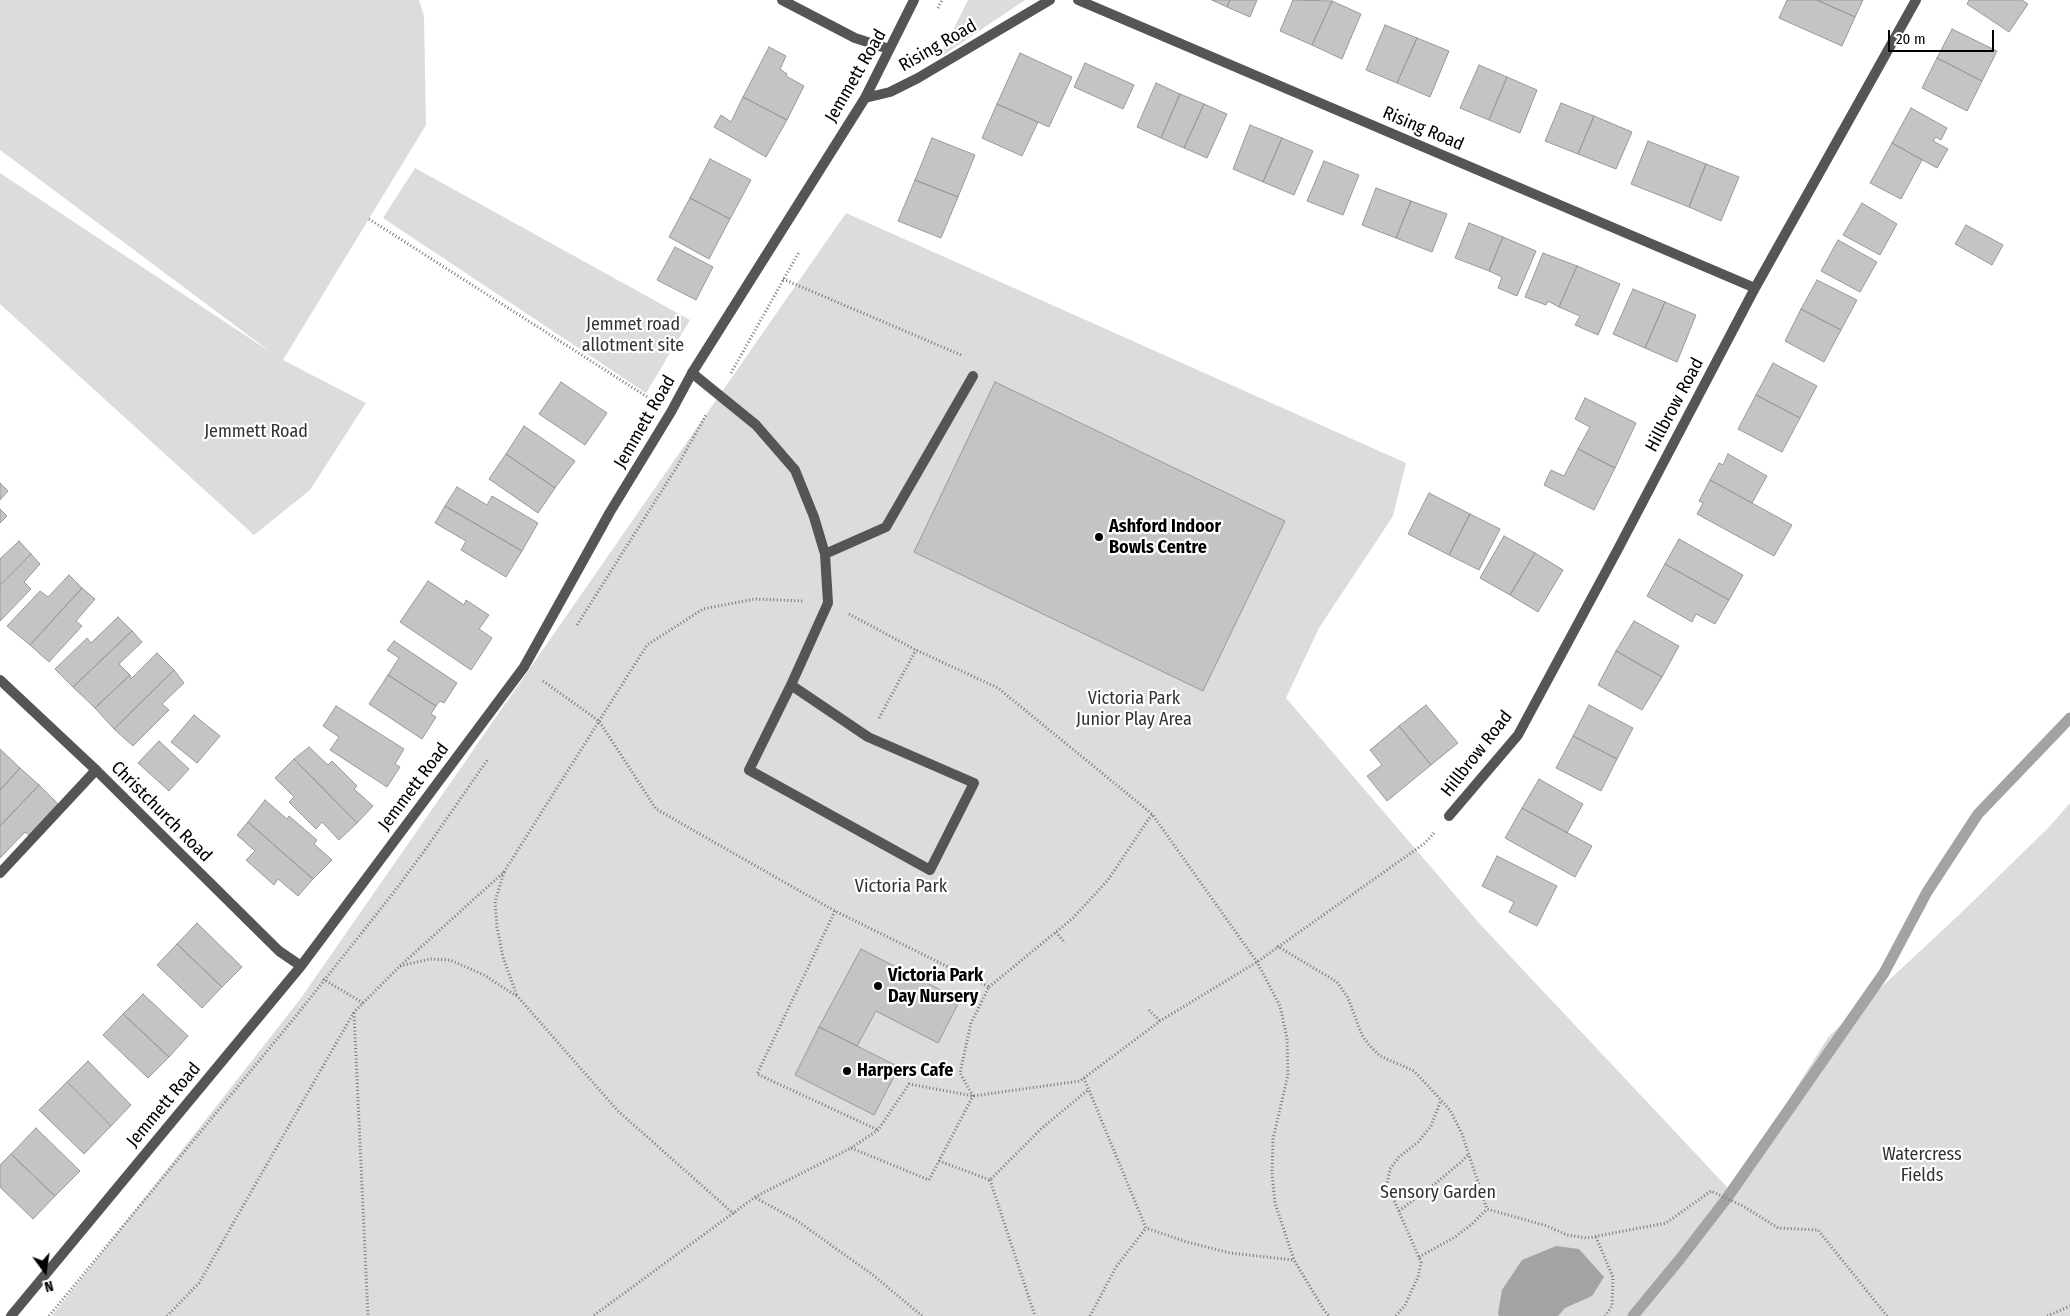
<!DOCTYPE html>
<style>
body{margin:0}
#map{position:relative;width:2070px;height:1316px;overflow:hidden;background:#fff;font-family:"Fira Sans Condensed",sans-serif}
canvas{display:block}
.north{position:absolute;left:20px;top:1246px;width:50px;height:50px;-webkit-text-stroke:4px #fff;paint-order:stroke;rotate:166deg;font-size:14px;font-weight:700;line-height:20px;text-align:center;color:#000}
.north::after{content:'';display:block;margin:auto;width:18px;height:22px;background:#000;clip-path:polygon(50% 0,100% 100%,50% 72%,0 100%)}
.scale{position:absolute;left:1888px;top:30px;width:106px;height:22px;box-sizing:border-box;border:2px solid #000;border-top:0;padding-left:6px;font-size:15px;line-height:18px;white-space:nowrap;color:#000;-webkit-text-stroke:4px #fff;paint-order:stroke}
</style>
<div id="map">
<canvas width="2070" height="1316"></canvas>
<div class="north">N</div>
<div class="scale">20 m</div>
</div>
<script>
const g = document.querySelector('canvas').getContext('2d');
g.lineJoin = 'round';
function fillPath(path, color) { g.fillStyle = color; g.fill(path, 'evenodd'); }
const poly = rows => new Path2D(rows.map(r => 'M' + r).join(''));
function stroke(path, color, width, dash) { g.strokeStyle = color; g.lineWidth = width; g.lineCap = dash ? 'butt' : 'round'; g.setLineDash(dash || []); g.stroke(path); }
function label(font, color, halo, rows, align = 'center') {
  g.font = font + ' "Fira Sans Condensed",sans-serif'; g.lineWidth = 4.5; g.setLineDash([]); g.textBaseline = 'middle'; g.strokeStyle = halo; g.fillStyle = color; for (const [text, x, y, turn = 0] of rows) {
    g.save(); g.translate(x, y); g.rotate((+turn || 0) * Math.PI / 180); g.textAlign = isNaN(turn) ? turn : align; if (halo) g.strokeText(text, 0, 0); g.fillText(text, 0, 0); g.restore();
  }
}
fillPath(poly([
 [0,0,419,0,424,16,426,125,283,360,366,403,310,490,254,535,0,304,0,173,272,353,0,150],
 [968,0,1025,0,942,56,942,52],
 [415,168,690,320,646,393,383,218],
 [846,213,1406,463,1393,516,1319,628,1286,698,1479,923,1727,1187,1727,1197,1829,1036,1962,912,2049,827,2070,803,2070,1316,52,1316,301,998]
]), '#dcdcdc');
fillPath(poly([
 [1556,1246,1579,1249,1604,1277,1592,1296,1565,1308,1558,1316,1499,1316,1498,1313,1502,1290,1522,1260]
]), '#a3a3a3');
stroke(poly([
 [1633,1316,1680,1259,1727,1198,1884,973,1927,892,1978,814,2070,718]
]), '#a3a3a3', 11);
const building = poly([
 [1212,0,1230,0,1227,7,1212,0],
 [1230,0,1257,0,1250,17,1227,7,1230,0],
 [1293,0,1332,1,1312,45,1280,31,1293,0],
 [1787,0,1817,0,1855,17,1842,46,1779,18,1787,0],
 [1817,0,1863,0,1855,17,1817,0],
 [1969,0,2022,0,2028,4,2009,32,1967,4,1969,0],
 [1332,1,1361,14,1342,59,1312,45,1332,1],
 [1385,25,1417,38,1397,83,1366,70,1385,25],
 [1952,29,1997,51,1982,81,1937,58,1952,29],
 [1417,38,1449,51,1430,97,1397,83,1417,38],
 [769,47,786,56,780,69,787,74,786,76,804,86,787,120,743,97,769,47],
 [1020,53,1072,77,1049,127,997,104,1020,53],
 [1937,58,1982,81,1967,111,1922,88,1937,58],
 [1085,63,1134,85,1123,109,1074,87,1085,63],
 [1479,65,1507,77,1489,120,1460,108,1479,65],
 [1507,77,1537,90,1520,133,1489,120,1507,77],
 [1156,83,1180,94,1161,138,1137,127,1156,83],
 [1180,94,1204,104,1184,148,1161,138,1180,94],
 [743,97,787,120,766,157,714,127,721,115,731,122,743,97],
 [1561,103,1594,116,1578,154,1545,141,1561,103],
 [997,104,1038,122,1022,156,982,138,997,104],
 [1204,104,1227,114,1207,158,1184,148,1204,104],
 [1911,108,1947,128,1941,140,1936,137,1933,141,1948,149,1937,168,1892,143,1911,108],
 [1594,116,1632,132,1616,169,1578,154,1594,116],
 [1250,125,1282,138,1263,182,1233,169,1250,125],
 [932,138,975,155,958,197,915,180,932,138],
 [1282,138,1313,151,1294,195,1263,182,1282,138],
 [1648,141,1706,164,1689,207,1631,184,1648,141],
 [1892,143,1922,160,1901,199,1870,183,1892,143],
 [710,159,751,180,730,219,690,198,710,159],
 [1324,161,1359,175,1343,215,1307,201,1324,161],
 [1706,164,1739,177,1721,221,1689,207,1706,164],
 [915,180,958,197,941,238,898,221,915,180],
 [1376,188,1411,201,1396,238,1362,225,1376,188],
 [690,198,730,219,709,259,669,237,690,198],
 [1411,201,1447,214,1432,252,1396,238,1411,201],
 [1862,203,1897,224,1880,255,1843,235,1862,203],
 [1469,223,1503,237,1489,271,1455,258,1469,223],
 [1966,225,2003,245,1992,265,1955,244,1966,225],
 [1503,237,1536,251,1517,296,1498,288,1502,277,1489,271,1503,237],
 [1838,240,1877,262,1860,292,1821,271,1838,240],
 [675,247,713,267,696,300,657,280,675,247],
 [1543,253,1577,266,1559,307,1548,301,1546,305,1525,297,1543,253],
 [1577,266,1620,284,1598,335,1575,325,1580,316,1559,307,1577,266],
 [1817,280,1857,300,1841,330,1801,309,1817,280],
 [1633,289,1665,302,1645,348,1613,334,1633,289],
 [1665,302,1696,315,1677,362,1645,348,1665,302],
 [1801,309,1841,330,1824,362,1785,341,1801,309],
 [1773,363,1817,386,1800,418,1756,395,1773,363],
 [561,382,607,413,585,445,539,414,561,382],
 [995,382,1285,521,1203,691,914,552,995,382],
 [1756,395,1800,418,1782,452,1738,429,1756,395],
 [1585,398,1636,423,1615,468,1578,449,1590,427,1575,419,1585,398],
 [524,426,575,461,555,488,506,454,524,426],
 [1578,449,1615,468,1594,510,1544,485,1551,470,1564,476,1578,449],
 [506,454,555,488,538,513,489,479,506,454],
 [1728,454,1767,476,1752,503,1710,480,1719,463,1723,465,1728,454],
 [1710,480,1792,525,1774,556,1697,514,1703,503,1699,501,1710,480],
 [0,483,8,491,0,500,0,483],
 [457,487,487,505,492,496,538,523,522,551,445,506,457,487],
 [1429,493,1470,514,1449,555,1408,534,1429,493],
 [445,506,522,551,506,577,461,550,466,541,435,523,445,506],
 [0,509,7,516,0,523,0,509],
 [1470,514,1500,529,1479,570,1449,555,1470,514],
 [1504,536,1535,553,1510,595,1480,578,1504,536],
 [1679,539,1743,575,1729,600,1665,564,1679,539],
 [19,541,31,554,0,585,0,559,19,541],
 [1535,553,1563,570,1538,612,1510,595,1535,553],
 [31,554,40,564,24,582,31,589,0,621,0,585,31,554],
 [1665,564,1729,600,1715,624,1696,614,1692,622,1647,596,1665,564],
 [69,575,82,588,30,645,7,626,40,591,48,597,69,575],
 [428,581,464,605,466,600,489,615,479,629,492,638,471,670,400,622,428,581],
 [82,588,95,599,76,621,82,626,49,662,30,645,82,588],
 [118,617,132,631,73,687,55,669,87,638,91,643,118,617],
 [1634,621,1679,646,1662,677,1616,651,1634,621],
 [132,631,142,642,119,664,130,675,95,708,73,687,132,631],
 [394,641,457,683,444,703,440,701,436,706,388,675,399,658,387,650,394,641],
 [1616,651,1662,677,1642,710,1598,685,1616,651],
 [157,653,174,670,114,729,95,708,130,675,131,679,157,653],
 [174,670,184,683,162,704,169,710,133,746,114,729,174,670],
 [388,675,436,706,431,714,436,717,422,739,369,704,388,675],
 [1426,705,1458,743,1431,765,1399,726,1426,705],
 [1589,705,1633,728,1617,759,1573,736,1589,705],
 [336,706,404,749,395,764,400,767,387,787,330,750,339,737,323,726,336,706],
 [194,715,220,736,197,763,171,742,194,715],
 [1399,726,1431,765,1387,801,1367,776,1382,765,1370,750,1399,726],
 [1573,736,1617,759,1601,791,1556,768,1573,736],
 [159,741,189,769,169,791,138,763,159,741],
 [309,747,328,765,332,761,357,786,354,789,373,806,357,823,294,759,309,747],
 [0,749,20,768,0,790,0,749],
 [294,759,357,823,339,840,322,822,316,829,289,802,294,797,275,778,294,759],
 [20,768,39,785,0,826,0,790,20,768],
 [1539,779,1583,804,1567,833,1522,808,1539,779],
 [39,785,58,804,29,835,25,832,0,858,0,826,39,785],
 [265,800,287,819,289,816,317,840,314,844,332,860,313,879,248,822,265,800],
 [1522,808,1592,846,1575,877,1505,838,1522,808],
 [248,822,313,879,298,896,278,879,274,885,246,860,255,851,237,835,248,822],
 [1497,856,1557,886,1537,926,1509,912,1514,902,1482,886,1497,856],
 [197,923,242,967,222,987,177,944,197,923],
 [177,944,222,987,202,1008,157,965,177,944],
 [861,949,960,1000,938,1043,876,1011,857,1046,819,1027,861,949],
 [143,994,188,1036,169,1057,123,1014,143,994],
 [123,1014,169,1057,148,1078,103,1035,123,1014],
 [819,1027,899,1067,874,1115,795,1075,819,1027],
 [88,1061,131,1105,111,1126,67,1082,88,1061],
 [67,1082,111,1126,84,1154,39,1110,67,1082],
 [36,1128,80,1171,55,1196,11,1154,36,1128],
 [11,1154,55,1196,33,1219,0,1187,0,1165,11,1154]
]);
fillPath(building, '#c4c4c4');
stroke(building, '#999', 1);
stroke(poly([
 [938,8,942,0],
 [369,219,652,400],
 [783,279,961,355],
 [731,373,799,252],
 [849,614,916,650,998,688,1152,814,1257,962,1280,1006,1287,1038,1288,1075,1273,1139,1272,1173,1275,1203,1294,1260,1324,1310,1329,1316],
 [577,625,678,465,706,415],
 [543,681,599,721,656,809,835,911,989,987,971,1023,960,1073,973,1096,929,1180,851,1148,755,1197,593,1316],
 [879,718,916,650],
 [504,872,495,902,497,927,503,957,517,996],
 [835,911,757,1074,878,1130],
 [1056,932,1065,943],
 [1277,946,1337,982,1348,998,1362,1035,1369,1045,1380,1056,1414,1071,1441,1100,1450,1110,1462,1134,1487,1209,1547,1226,1567,1235,1587,1238,1666,1223,1711,1191,1743,1206,1778,1228,1818,1230,1887,1316],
 [400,966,430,959,450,960,484,975,518,997,618,1111,734,1214],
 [323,979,363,1003],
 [989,987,1073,918,1108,880,1152,814],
 [1149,1010,1160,1021],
 [354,1013,368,1316],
 [1084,1078,1146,1228,1187,1242,1230,1253,1294,1260],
 [851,1148,878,1130,909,1084,973,1096,1080,1081,1160,1021,1257,962,1425,843,1434,833],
 [939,1161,990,1180,1041,1129,1089,1089],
 [990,1180,1035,1316],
 [756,1198,796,1220,873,1275,922,1316],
 [1399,1211,1436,1183,1460,1163,1468,1155],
 [1596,1237,1613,1277,1612,1306,1605,1316],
 [1419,1257,1455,1237,1472,1224,1487,1209],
 [49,1316,296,1016,394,892,425,850,488,759],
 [167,1316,199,1283,354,1012,400,966,504,872,647,645,703,609,755,599,803,601],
 [1090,1316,1116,1267,1146,1228],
 [1396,1316,1405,1305,1418,1277,1421,1262,1387,1184,1390,1169,1399,1157,1418,1142,1431,1126,1441,1100],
 [2047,1316,2070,1306]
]), '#777', 3, [1, 2.5]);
stroke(poly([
 [692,373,756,425,795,470,814,517,825,554,828,603,791,685,749,770,930,870,974,783,868,737,791,685],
 [825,554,886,527,973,376],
 [0,873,96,770]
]), '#555', 10);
stroke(poly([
 [782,0,855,38,889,49],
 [1078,0,1755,288],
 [865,98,890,92,918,78,1050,0],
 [0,680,96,770,279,951,301,966],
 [1449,816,1518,735,1618,549,1755,288,1916,0],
 [11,1316,301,966,524,667,610,512,671,412,692,373,865,98,914,0]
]), '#555', 10);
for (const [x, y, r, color] of [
 [1099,537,5,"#000"],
 [878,986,5,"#000"],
 [847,1071,5,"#000"]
]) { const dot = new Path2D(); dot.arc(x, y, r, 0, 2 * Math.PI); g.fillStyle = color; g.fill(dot); stroke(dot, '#fff', 2); }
label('18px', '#000', '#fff', [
 ["Rising Road",938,46,-30],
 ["Jemmett Road",856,76,-60],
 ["Rising Road",1423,129,23],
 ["Hillbrow Road",1675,405,-62],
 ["Jemmett Road",645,422,-60],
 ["Hillbrow Road",1477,754,-52],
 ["Jemmett Road",414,787,-53],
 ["Christchurch Road",161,812,45],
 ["Jemmett Road",164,1105,-50]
]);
label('18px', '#333', '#fff', [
 ["Jemmet road",633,325],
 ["allotment site",633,346],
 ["Jemmett Road",256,432],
 ["Victoria Park",1134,699],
 ["Junior Play Area",1134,720],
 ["Victoria Park",901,887],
 ["Watercress",1922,1155],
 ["Fields",1922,1176],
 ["Sensory Garden",1438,1193]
]);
label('bold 18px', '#000', '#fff', [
 ["Ashford Indoor",1109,527],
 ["Bowls Centre",1109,548],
 ["Victoria Park",888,976],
 ["Day Nursery",888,997],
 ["Harpers Cafe",857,1071]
], 'left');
</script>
